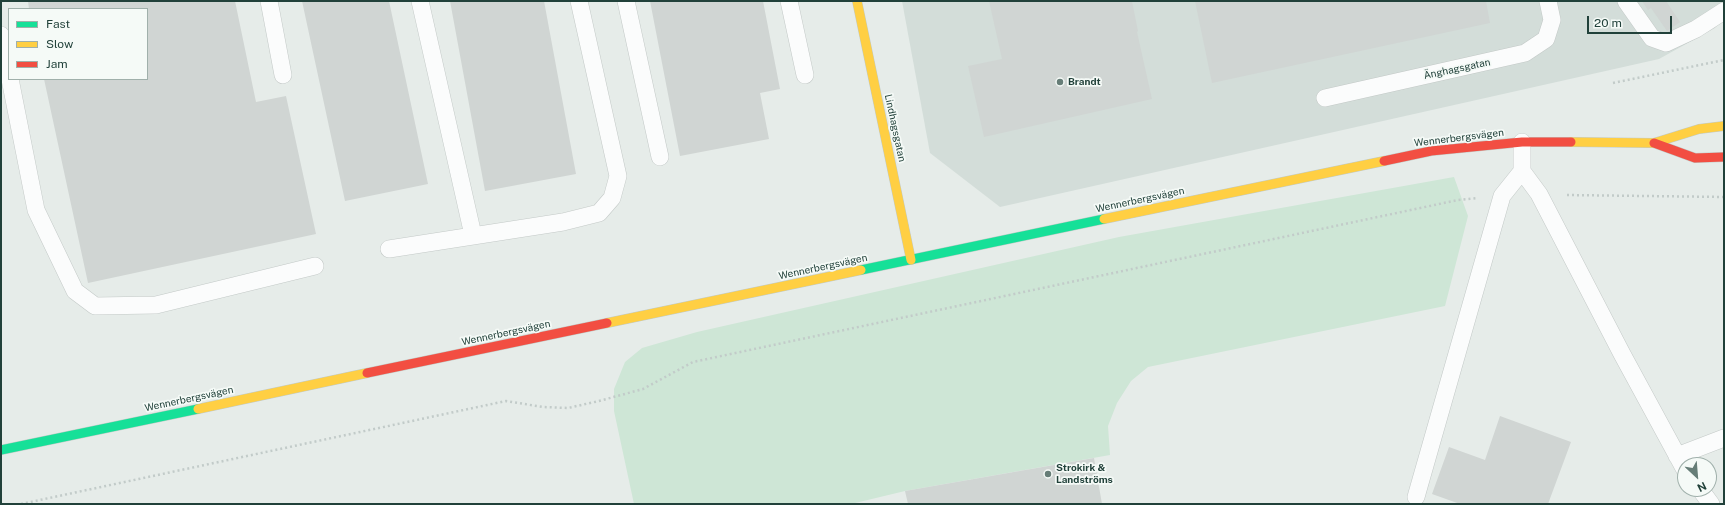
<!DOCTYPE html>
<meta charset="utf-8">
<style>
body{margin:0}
#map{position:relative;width:1725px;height:505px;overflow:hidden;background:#e6ece9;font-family:"Public Sans",sans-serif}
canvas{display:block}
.frame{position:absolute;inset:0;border:2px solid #21413a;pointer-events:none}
.legend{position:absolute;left:8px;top:8px;width:140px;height:72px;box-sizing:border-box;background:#f5faf7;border:1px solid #a0b0ab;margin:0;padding:5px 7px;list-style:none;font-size:12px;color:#21413a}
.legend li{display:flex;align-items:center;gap:8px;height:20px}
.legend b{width:20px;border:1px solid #a0b0ab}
.north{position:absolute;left:1677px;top:457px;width:40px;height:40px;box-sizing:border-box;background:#f5faf7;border:1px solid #a0b0ab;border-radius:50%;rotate:154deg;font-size:11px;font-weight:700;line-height:16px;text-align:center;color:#21413a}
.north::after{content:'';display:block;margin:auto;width:14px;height:18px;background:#667d77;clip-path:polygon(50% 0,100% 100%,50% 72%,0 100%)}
.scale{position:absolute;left:1587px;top:16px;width:85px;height:18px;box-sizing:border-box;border:2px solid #21413a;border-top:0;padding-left:5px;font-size:12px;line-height:14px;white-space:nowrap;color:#21413a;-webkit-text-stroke:3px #f5faf7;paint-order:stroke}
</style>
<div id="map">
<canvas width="1725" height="505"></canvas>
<div class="frame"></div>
<ul class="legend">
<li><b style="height:5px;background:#16e098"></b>Fast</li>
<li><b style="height:5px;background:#ffcf43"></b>Slow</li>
<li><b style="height:5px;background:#f24e42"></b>Jam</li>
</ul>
<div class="north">N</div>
<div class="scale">20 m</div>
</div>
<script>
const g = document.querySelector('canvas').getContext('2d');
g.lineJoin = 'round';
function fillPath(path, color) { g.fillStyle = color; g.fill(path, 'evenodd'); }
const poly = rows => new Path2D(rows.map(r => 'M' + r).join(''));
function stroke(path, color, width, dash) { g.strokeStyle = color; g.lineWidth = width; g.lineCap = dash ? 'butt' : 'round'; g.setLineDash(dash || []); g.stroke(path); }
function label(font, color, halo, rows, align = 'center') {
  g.font = font + ' "Public Sans",sans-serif'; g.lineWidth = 3.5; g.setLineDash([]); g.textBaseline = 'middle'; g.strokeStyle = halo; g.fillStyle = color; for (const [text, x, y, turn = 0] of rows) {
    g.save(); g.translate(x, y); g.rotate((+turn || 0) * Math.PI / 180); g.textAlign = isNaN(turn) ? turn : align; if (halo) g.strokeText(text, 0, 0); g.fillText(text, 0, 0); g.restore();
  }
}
fillPath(poly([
 [902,1,1724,1,1724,18,1715,28,1659,59,1000,207,930,153]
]), '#d3ddd9');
fillPath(poly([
 [1454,177,1468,216,1445,306,1148,367,1131,381,1117,403,1108,426,1110,455,905,491,851,504,634,504,614,411,614,389,625,362,642,348,697,332,1119,237]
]), '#cee6d6');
fillPath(poly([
 [28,1,235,1,256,102,286,96,316,234,88,283,44,79,147,79,147,9,29,9],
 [302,1,389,1,428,184,345,201],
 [450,1,544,1,576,174,485,191],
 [650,1,763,1,780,89,760,93,769,139,680,156],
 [989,1,1132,1,1138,31,1137,32,1152,99,984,137,968,66,1002,59],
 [1195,1,1486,1,1490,23,1212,83],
 [1642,1,1666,1,1680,22,1667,31,1651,8,1648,10],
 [1500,416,1571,442,1548,504,1460,504,1432,494,1449,447,1485,460],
 [1094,458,1102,504,908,504,905,491]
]), '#d0d5d3');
const lane = poly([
 [269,1,283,75],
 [420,1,473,235],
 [626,1,660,157],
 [789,1,805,75],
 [1626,1,1652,38,1666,43,1696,29,1724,11],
 [1,35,9,74],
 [10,79,36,210,75,291,95,306,156,305,315,266],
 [1325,98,1525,53,1546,39,1552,20,1548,1],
 [1522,142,1522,171,1539,194,1622,354,1685,470],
 [389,249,563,222,599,213,612,198,618,176,579,1],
 [1677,456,1724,438],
 [1700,489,1711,504],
 [1416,497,1502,196,1522,171]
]);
const fast = poly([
 [861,270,1104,219],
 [1,450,198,409]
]);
const slow = poly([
 [857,1,911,260],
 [1571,142,1654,143,1699,129,1724,126],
 [1104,219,1384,161],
 [607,323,861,270],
 [198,409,367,373]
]);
const jam = poly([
 [1654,143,1695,158,1724,157],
 [1384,161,1431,151,1522,142,1571,142],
 [367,373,607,323]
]);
stroke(lane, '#c3c9c7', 18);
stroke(fast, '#c1cac6', 10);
stroke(slow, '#c1cac6', 10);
stroke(jam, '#c1cac6', 10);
stroke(poly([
 [1613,83,1724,60],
 [1567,195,1724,197],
 [21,504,506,401,543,407,568,408,599,401,643,389,693,362,1458,200,1478,198]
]), '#c2cbc9', 2.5, [2, 3]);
stroke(lane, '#fbfcfc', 17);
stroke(fast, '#16e098', 9);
stroke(slow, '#ffcf43', 9);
stroke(jam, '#f24e42', 9);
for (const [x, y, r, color] of [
 [1060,82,4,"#667d77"],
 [1048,474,4,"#667d77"]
]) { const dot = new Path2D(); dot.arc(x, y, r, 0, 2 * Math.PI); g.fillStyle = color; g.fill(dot); stroke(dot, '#f5faf7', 1.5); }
label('10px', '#21413a', '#f5faf7', [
 ["Änghagsgatan",1457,69,-12],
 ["Lindhagsgatan",895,128,78],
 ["Wennerbergsvägen",1459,138,-7],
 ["Wennerbergsvägen",1140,200,-12],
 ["Wennerbergsvägen",823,267,-12],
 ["Wennerbergsvägen",506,333,-12],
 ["Wennerbergsvägen",189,399,-12]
]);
label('bold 10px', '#21413a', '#f5faf7', [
 ["Brandt",1068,82],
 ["Strokirk &",1056,468],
 ["Landströms",1056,480]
], 'left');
</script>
